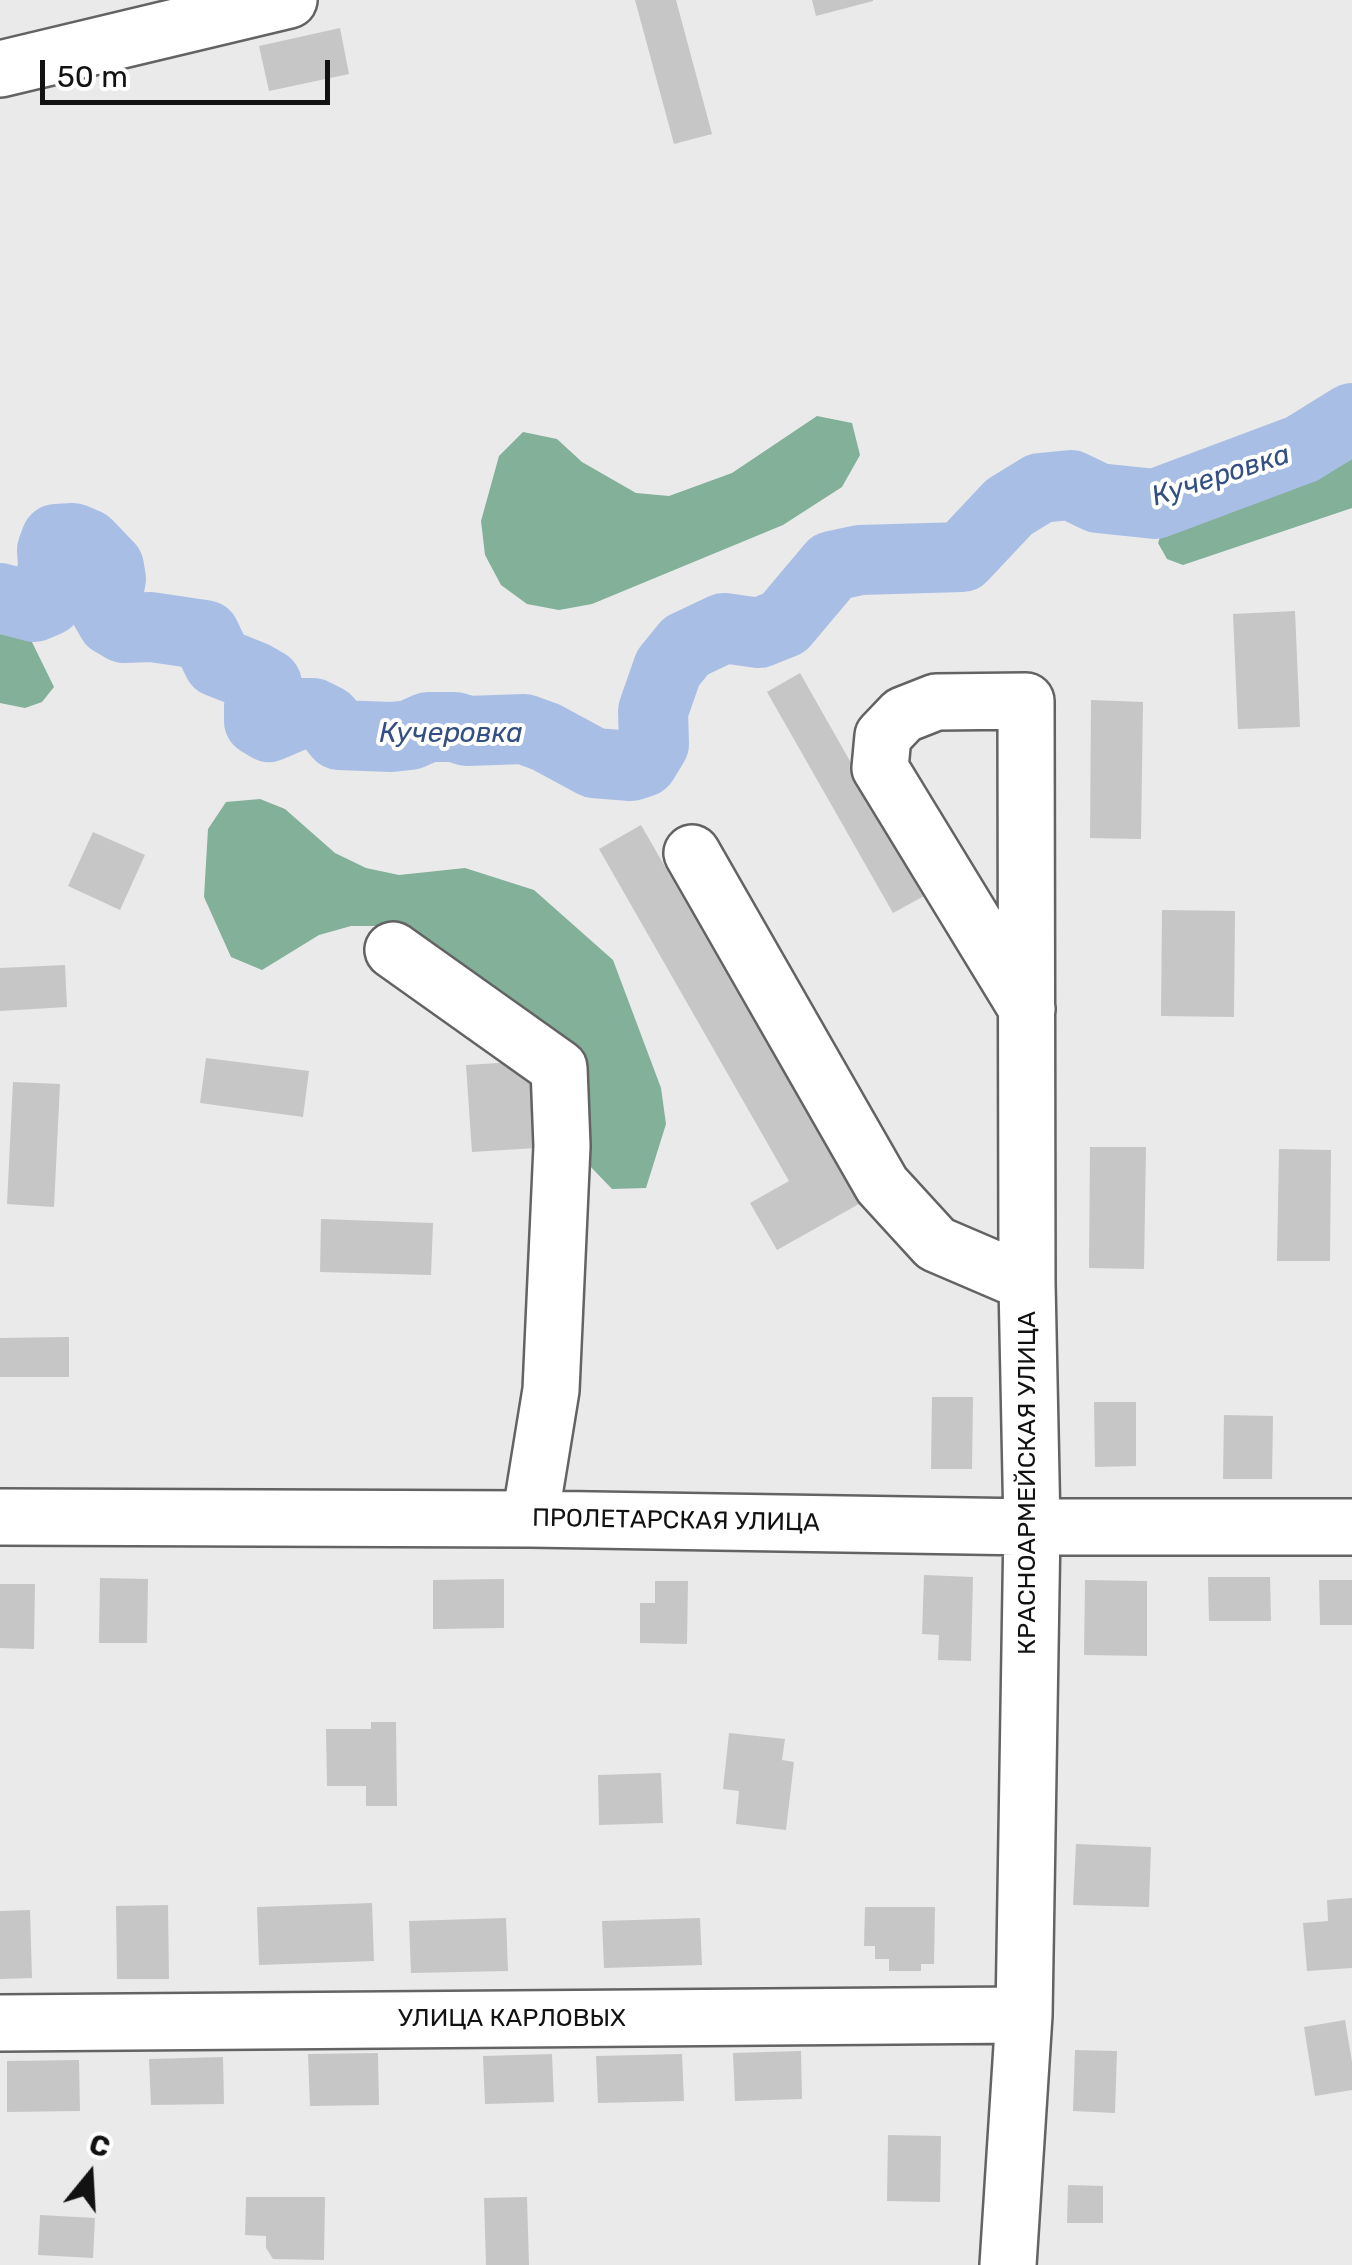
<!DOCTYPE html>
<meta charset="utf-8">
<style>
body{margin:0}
#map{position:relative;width:1352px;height:2265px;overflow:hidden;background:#eaeaeb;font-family:Rubik,sans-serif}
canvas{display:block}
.north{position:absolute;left:40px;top:2125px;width:100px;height:100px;-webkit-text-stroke:8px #fff;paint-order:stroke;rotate:18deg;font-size:28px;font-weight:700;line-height:40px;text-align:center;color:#121212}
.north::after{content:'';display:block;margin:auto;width:35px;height:45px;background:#121212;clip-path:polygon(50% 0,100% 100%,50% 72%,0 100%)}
.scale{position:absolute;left:40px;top:60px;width:290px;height:45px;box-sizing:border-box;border:5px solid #121212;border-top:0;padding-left:12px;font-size:30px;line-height:35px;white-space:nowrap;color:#121212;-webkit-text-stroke:8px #fff;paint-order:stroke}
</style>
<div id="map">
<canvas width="1352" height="2265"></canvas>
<div class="north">С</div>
<div class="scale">50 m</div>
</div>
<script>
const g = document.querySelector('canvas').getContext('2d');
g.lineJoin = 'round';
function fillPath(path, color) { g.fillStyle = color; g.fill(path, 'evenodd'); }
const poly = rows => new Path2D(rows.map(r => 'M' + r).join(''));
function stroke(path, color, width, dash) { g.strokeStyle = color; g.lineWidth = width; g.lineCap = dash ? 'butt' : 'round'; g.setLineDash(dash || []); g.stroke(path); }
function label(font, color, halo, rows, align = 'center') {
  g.font = font + ' Rubik,sans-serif'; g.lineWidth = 8; g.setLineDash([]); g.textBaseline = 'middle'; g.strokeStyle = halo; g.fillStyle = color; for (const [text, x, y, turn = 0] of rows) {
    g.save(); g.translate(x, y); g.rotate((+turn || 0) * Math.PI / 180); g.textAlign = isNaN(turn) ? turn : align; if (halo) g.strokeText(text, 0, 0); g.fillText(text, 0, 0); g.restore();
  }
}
fillPath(poly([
 [817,416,852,423,860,455,842,487,783,525,592,604,559,610,527,604,501,585,485,555,481,521,499,456,523,432,557,439,582,462,636,493,669,496,732,473],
 [1352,459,1352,508,1183,565,1167,559,1158,543,1164,526,1198,506,1233,510,1331,471],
 [0,627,30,638,54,687,42,702,25,708,0,703],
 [260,799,285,809,335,853,366,868,399,875,465,868,534,890,613,960,661,1088,666,1124,646,1188,612,1189,588,1164,569,1070,384,926,351,926,319,935,262,970,231,957,204,897,208,829,226,802]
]), '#82b098');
stroke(poly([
 [0,598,34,607,48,601,53,565,52,550,56,539,73,538,87,544,109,567,111,579,105,609,112,621,124,628,151,627,205,635,218,662,253,676,267,684,259,706,259,721,269,727,302,713,313,713,327,720,339,735,391,737,410,735,428,727,455,727,467,731,524,729,546,737,594,763,631,766,643,762,654,744,653,711,668,668,686,646,724,628,759,633,784,623,832,566,860,560,962,557,1009,507,1040,488,1071,485,1098,498,1155,504,1302,449,1352,418]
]), '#a9bee5', 70);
fillPath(poly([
 [635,0,676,0,712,134,674,144],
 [812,0,873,0,873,1,816,16],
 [340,28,349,74,269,91,259,46],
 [1295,611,1300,727,1238,729,1233,614],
 [800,673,926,895,893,913,767,692],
 [1091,700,1143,702,1141,839,1090,838],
 [641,825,859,1204,777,1250,750,1203,789,1181,599,849],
 [93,832,145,855,120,910,68,886],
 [1162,910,1235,911,1234,1017,1161,1016],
 [65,965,67,1007,0,1011,0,968],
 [206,1058,309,1071,303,1117,200,1103],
 [530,1061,536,1148,472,1152,466,1065],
 [13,1082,60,1084,54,1207,7,1204],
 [1090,1147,1146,1147,1144,1269,1089,1268],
 [1279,1149,1331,1150,1330,1261,1277,1261],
 [321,1219,433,1223,431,1275,320,1272],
 [69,1337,69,1377,0,1377,0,1338],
 [932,1397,973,1397,972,1469,931,1469],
 [1094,1402,1136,1402,1136,1466,1095,1467],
 [1224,1415,1273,1416,1272,1479,1223,1479],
 [924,1575,973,1577,971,1661,938,1660,939,1635,922,1634],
 [1208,1577,1270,1577,1271,1621,1209,1621],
 [100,1578,148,1579,147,1643,99,1643],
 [504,1579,504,1628,433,1629,433,1580],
 [1085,1580,1147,1581,1147,1656,1084,1655],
 [1319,1580,1352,1580,1352,1625,1320,1625],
 [655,1581,688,1581,687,1644,640,1643,640,1603,655,1603],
 [0,1584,35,1584,34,1649,0,1648],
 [371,1722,396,1722,397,1806,366,1806,366,1786,327,1786,326,1729,371,1729],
 [729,1733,785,1739,782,1760,794,1762,786,1830,736,1824,739,1791,723,1789],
 [661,1773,663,1823,599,1825,598,1775],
 [1076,1844,1151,1847,1149,1907,1073,1905],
 [1352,1898,1352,1968,1307,1971,1303,1923,1328,1921,1327,1900],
 [372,1903,374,1961,259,1965,257,1907],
 [168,1905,169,1979,117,1979,116,1906],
 [865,1907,935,1907,934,1964,921,1964,921,1971,889,1971,889,1959,875,1959,875,1946,864,1946],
 [30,1910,32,1978,0,1979,0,1911],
 [506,1918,508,1971,411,1973,409,1921],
 [700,1918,702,1965,604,1968,602,1921],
 [1345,2020,1352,2062,1352,2090,1315,2096,1304,2027],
 [1075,2050,1117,2051,1115,2113,1073,2111],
 [801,2051,802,2099,735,2101,733,2053],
 [378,2053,379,2105,310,2106,308,2054],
 [552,2054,554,2102,485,2104,483,2056],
 [682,2054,684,2101,598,2103,596,2056],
 [223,2057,224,2104,151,2105,149,2059],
 [79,2060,80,2111,7,2112,7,2061],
 [888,2135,941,2136,940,2202,887,2201],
 [1068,2185,1103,2186,1103,2223,1067,2223],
 [246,2197,325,2197,324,2260,273,2259,266,2248,266,2236,245,2235],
 [527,2197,529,2265,486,2265,484,2198],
 [40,2215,95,2218,93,2258,38,2255]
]), '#c6c6c6');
const minor = poly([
 [0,69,289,0],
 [692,853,882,1185,936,1244,1027,1283],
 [393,950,559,1068,562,1146,551,1390,530,1519],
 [0,1517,530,1519,1032,1527,1352,1527],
 [0,2023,1024,2015],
 [1008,2265,1024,2015,1032,1527,1027,1283,1026,701,936,702,903,715,883,736,880,768,1027,1009]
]);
stroke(minor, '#636364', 60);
stroke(minor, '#fff', 55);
label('25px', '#121212', '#fff', [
 ["КРАСНОАРМЕЙСКАЯ УЛИЦА",1028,1483,-90],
 ["ПРОЛЕТАРСКАЯ УЛИЦА",676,1521,1],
 ["УЛИЦА КАРЛОВЫХ",512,2019]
]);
label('italic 28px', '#344f82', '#fff', [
 ["Кучеровка",1221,476,-18],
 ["Кучеровка",451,734]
]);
</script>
